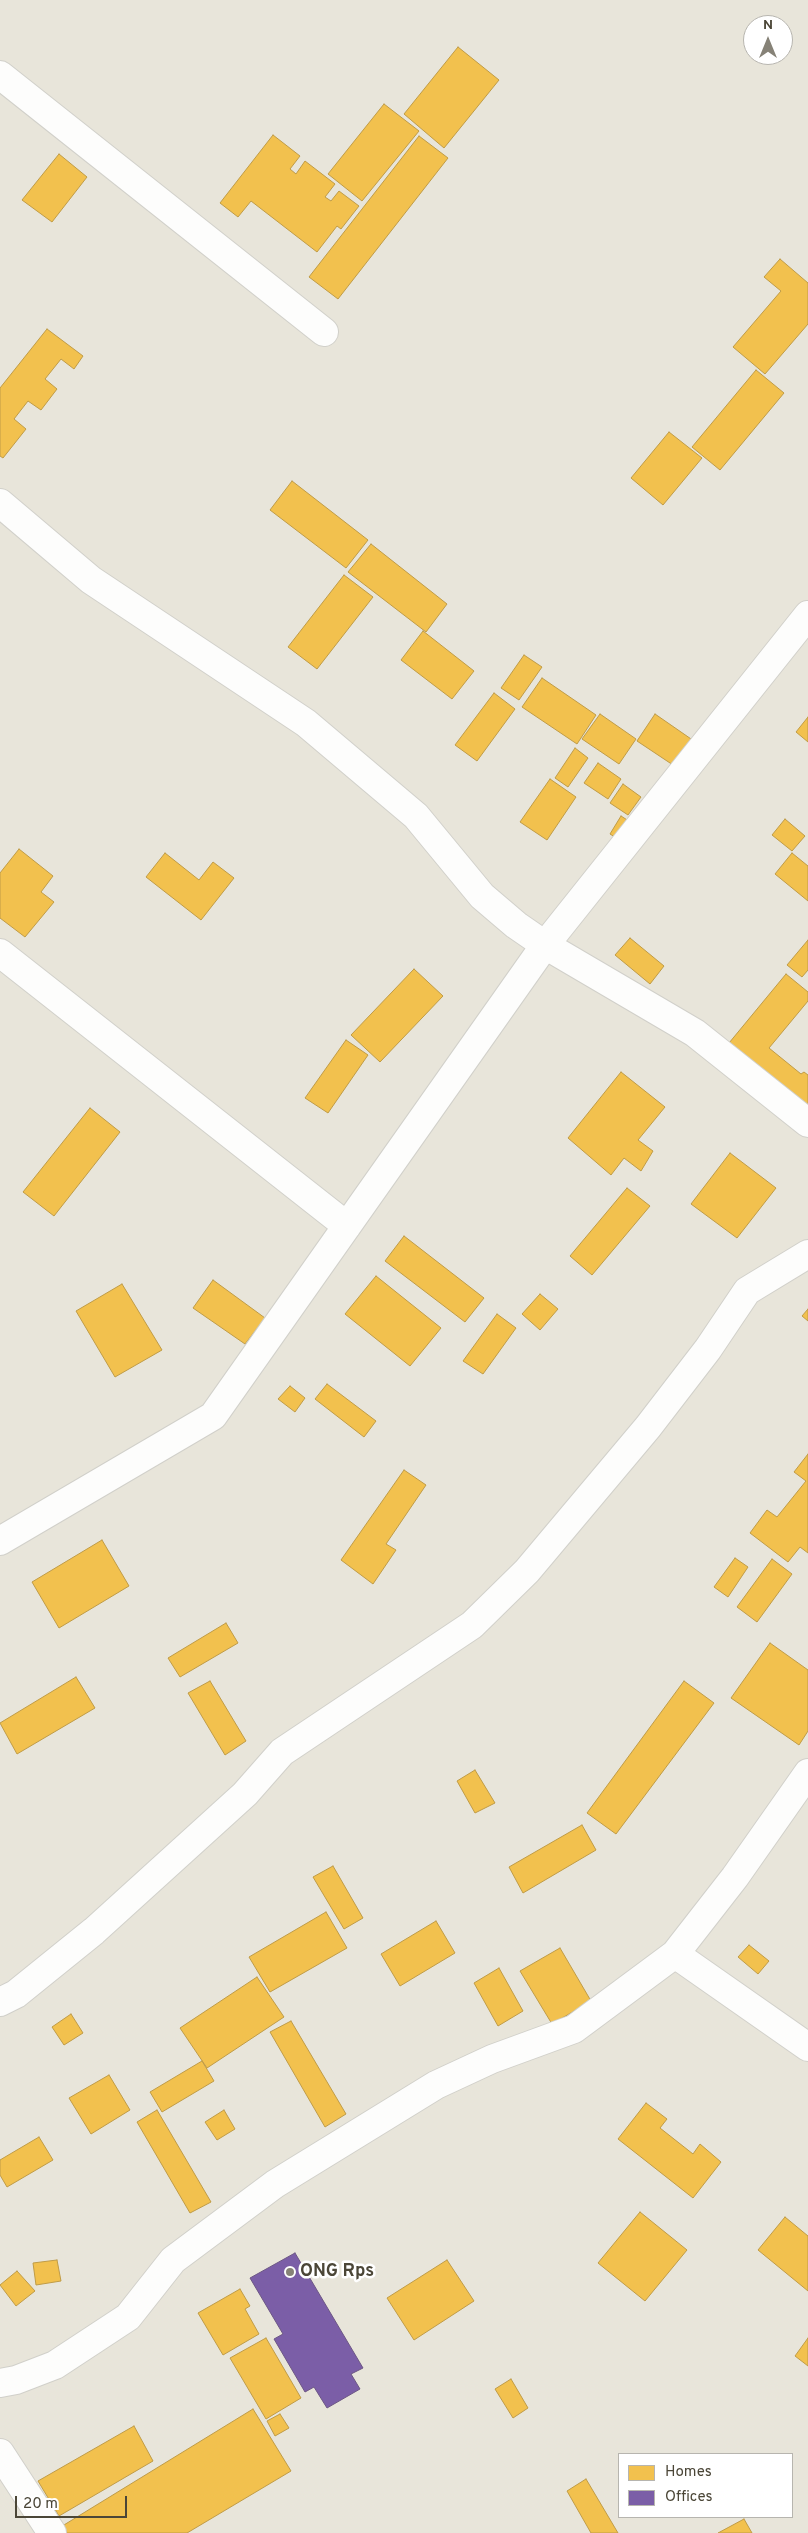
<!DOCTYPE html>
<style>
body{margin:0}
#map{position:relative;width:808px;height:2533px;overflow:hidden;background:#f3f2ed;font-family:Overpass,sans-serif}
canvas{display:block}
.legend{position:absolute;left:618px;top:2453px;width:175px;height:65px;box-sizing:border-box;background:#fff;border:1px solid #b7b5af;margin:0;padding:6px 9px;list-style:none;font-size:15px;color:#4b4637}
.legend li{display:flex;align-items:center;gap:10px;height:25px}
.legend b{width:25px;border:1px solid #b7b5af}
.north{position:absolute;left:743px;top:15px;width:50px;height:50px;box-sizing:border-box;background:#fff;border:1px solid #b7b5af;border-radius:50%;rotate:0deg;font-size:14px;font-weight:700;line-height:20px;text-align:center;color:#4b4637}
.north::after{content:'';display:block;margin:auto;width:18px;height:22px;background:#868277;clip-path:polygon(50% 0,100% 100%,50% 72%,0 100%)}
.scale{position:absolute;left:15px;top:2496px;width:112px;height:22px;box-sizing:border-box;border:2px solid #4b4637;border-top:0;padding-left:6px;font-size:15px;line-height:18px;white-space:nowrap;color:#4b4637;-webkit-text-stroke:4px #fff;paint-order:stroke}
</style>
<div id="map">
<canvas width="808" height="2533"></canvas>
<ul class="legend">
<li><b style="height:14px;background:#f2c14e"></b>Homes</li>
<li><b style="height:14px;background:#7b5ea7"></b>Offices</li>
</ul>
<div class="north">N</div>
<div class="scale">20 m</div>
</div>
<script>
const g = document.querySelector('canvas').getContext('2d');
g.lineJoin = 'round';
function fillPath(path, color) { g.fillStyle = color; g.fill(path, 'evenodd'); }
const poly = rows => new Path2D(rows.map(r => 'M' + r).join(''));
function stroke(path, color, width, dash) { g.strokeStyle = color; g.lineWidth = width; g.lineCap = dash ? 'butt' : 'round'; g.setLineDash(dash || []); g.stroke(path); }
function label(font, color, halo, rows, align = 'center') {
  g.font = font + ' Overpass,sans-serif'; g.lineWidth = 5; g.setLineDash([]); g.textBaseline = 'middle'; g.strokeStyle = halo; g.fillStyle = color; for (const [text, x, y, turn = 0] of rows) {
    g.save(); g.translate(x, y); g.rotate((+turn || 0) * Math.PI / 180); g.textAlign = isNaN(turn) ? turn : align; if (halo) g.strokeText(text, 0, 0); g.fillText(text, 0, 0); g.restore();
  }
}
fillPath(poly([
 [0,0,808,0,808,2533,0,2533],
 [753,25,783,25,783,55,753,55],
 [619,2454,792,2454,792,2517,619,2517]
]), '#e8e5da');
const homes = poly([
 [458,47,499,80,444,148,404,114,458,47],
 [384,104,419,131,362,201,328,174,384,104],
 [273,135,300,156,290,169,296,174,305,161,335,184,325,197,331,201,339,191,359,206,341,229,337,226,317,252,251,201,238,217,220,203,273,135],
 [419,136,448,158,338,299,309,277,419,136],
 [59,154,87,177,52,222,22,200,59,154],
 [780,259,808,283,808,324,765,374,733,347,781,291,764,277,780,259],
 [47,329,83,356,74,369,61,359,45,379,57,389,41,410,28,401,14,419,26,429,3,458,0,456,0,388,47,329],
 [756,370,784,393,720,470,692,447,756,370],
 [669,432,702,458,663,505,631,478,669,432],
 [292,481,368,540,346,568,270,510,292,481],
 [371,544,447,604,426,632,348,572,371,544],
 [344,575,373,597,317,669,288,647,344,575],
 [423,631,474,671,452,699,401,660,423,631],
 [524,655,542,667,519,700,501,688,524,655],
 [542,678,596,715,577,744,522,707,542,678],
 [494,693,515,709,477,761,455,745,494,693],
 [600,714,636,739,619,764,582,739,600,714],
 [655,714,694,741,676,767,637,741,655,714],
 [808,717,808,742,796,732,808,717],
 [575,748,588,758,568,787,555,778,575,748],
 [598,763,621,779,608,799,584,783,598,763],
 [550,779,576,797,547,840,520,822,550,779],
 [623,784,641,797,628,815,610,803,623,784],
 [621,816,638,827,626,844,610,834,621,816],
 [785,819,805,836,792,851,772,835,785,819],
 [19,849,53,876,41,892,54,902,25,937,0,918,0,873,19,849],
 [165,853,199,880,213,862,234,878,201,920,146,877,165,853],
 [792,853,808,866,808,901,775,874,792,853],
 [630,938,664,966,650,984,615,955,630,938],
 [808,940,808,970,802,977,787,965,808,940],
 [414,969,443,996,380,1062,351,1035,414,969],
 [786,974,808,992,808,1001,769,1048,801,1074,804,1072,808,1075,808,1111,729,1046,731,1044,729,1043,786,974],
 [346,1040,368,1055,328,1113,305,1098,346,1040],
 [621,1072,665,1107,638,1140,653,1151,641,1171,624,1158,611,1175,568,1138,621,1072],
 [90,1108,120,1132,54,1216,23,1192,90,1108],
 [730,1153,776,1188,737,1238,691,1204,730,1153],
 [627,1188,650,1206,592,1275,570,1256,627,1188],
 [404,1236,484,1298,465,1322,385,1261,404,1236],
 [376,1276,441,1328,410,1366,345,1314,376,1276],
 [213,1280,265,1318,245,1344,193,1308,213,1280],
 [122,1284,162,1350,115,1377,76,1311,122,1284],
 [540,1294,558,1309,540,1330,522,1314,540,1294],
 [808,1309,808,1321,802,1316,808,1309],
 [497,1314,516,1328,483,1374,463,1361,497,1314],
 [327,1384,376,1421,364,1437,315,1399,327,1384],
 [290,1386,305,1398,295,1412,278,1399,290,1386],
 [808,1454,808,1553,800,1547,788,1562,750,1533,767,1510,777,1517,806,1481,794,1472,808,1454],
 [404,1470,426,1485,386,1544,396,1550,373,1584,341,1560,404,1470],
 [102,1540,129,1586,59,1628,32,1582,102,1540],
 [735,1558,748,1567,728,1597,714,1587,735,1558],
 [772,1559,792,1574,757,1622,737,1607,772,1559],
 [226,1623,238,1643,180,1677,168,1658,226,1623],
 [770,1643,808,1670,808,1731,799,1745,731,1698,770,1643],
 [76,1677,95,1708,17,1754,0,1723,76,1677],
 [210,1681,246,1741,225,1755,188,1693,210,1681],
 [684,1681,714,1703,616,1834,587,1813,684,1681],
 [475,1770,495,1803,475,1813,457,1781,475,1770],
 [582,1825,596,1850,523,1893,509,1867,582,1825],
 [333,1866,363,1918,344,1929,313,1877,333,1866],
 [326,1912,347,1948,270,1992,249,1957,326,1912],
 [436,1921,455,1953,400,1986,381,1954,436,1921],
 [749,1945,769,1961,758,1974,738,1957,749,1945],
 [560,1948,591,2001,552,2024,520,1971,560,1948],
 [499,1968,523,2011,498,2026,474,1983,499,1968],
 [257,1977,284,2017,207,2068,180,2028,257,1977],
 [71,2014,83,2033,64,2045,52,2027,71,2014],
 [291,2021,346,2114,325,2127,270,2032,291,2021],
 [202,2061,214,2081,162,2112,150,2092,202,2061],
 [109,2075,130,2110,91,2134,69,2098,109,2075],
 [646,2103,667,2119,660,2128,693,2154,700,2144,721,2162,693,2198,618,2139,646,2103],
 [157,2110,211,2202,190,2213,137,2122,157,2110],
 [224,2110,235,2129,217,2140,205,2122,224,2110],
 [39,2137,53,2160,7,2187,0,2175,0,2160,39,2137],
 [640,2212,687,2250,645,2301,598,2263,640,2212],
 [785,2217,808,2236,808,2291,758,2250,785,2217],
 [57,2260,61,2281,36,2285,33,2263,57,2260],
 [447,2260,474,2301,414,2340,387,2298,447,2260],
 [17,2271,35,2291,16,2306,0,2285,17,2271],
 [240,2289,250,2306,245,2309,259,2334,223,2355,198,2313,240,2289],
 [266,2338,301,2398,266,2419,230,2358,266,2338],
 [808,2338,808,2366,795,2356,808,2338],
 [511,2379,528,2408,513,2418,495,2389,511,2379],
 [253,2409,291,2471,187,2533,62,2533,59,2528,253,2409],
 [280,2414,289,2428,275,2436,267,2421,280,2414],
 [134,2426,153,2461,59,2516,38,2481,134,2426],
 [586,2479,618,2533,591,2533,567,2491,586,2479],
 [744,2519,752,2533,718,2533,744,2519]
]);
fillPath(homes, '#f2c14e');
stroke(homes, '#c09c47', 1);
const offices = poly([
 [295,2253,363,2368,351,2374,360,2389,327,2408,314,2387,305,2392,274,2339,283,2334,250,2278,295,2253]
]);
fillPath(offices, '#7b5ea7');
stroke(offices, '#6d5785', 1);
const minor = poly([
 [0,75,324,332],
 [0,503,91,580,306,723,416,816,482,896,516,925,545,945,695,1033,808,1123],
 [0,953,347,1226],
 [0,1541,213,1416,545,945,808,615],
 [675,1954,808,2047],
 [0,2002,16,1994,94,1931,245,1794,282,1752,472,1625,527,1571,648,1427,708,1349,747,1291,808,1254],
 [0,2383,16,2380,55,2365,128,2317,173,2260,275,2184,436,2085,492,2059,574,2029,675,1954,735,1877,808,1773],
 [0,2453,52,2533]
]);
stroke(minor, '#d1d0ca', 30);
stroke(minor, '#fdfdfc', 28);
for (const [x, y, r, color] of [
 [290,2272,5,"#868277"]
]) { const dot = new Path2D(); dot.arc(x, y, r, 0, 2 * Math.PI); g.fillStyle = color; g.fill(dot); stroke(dot, '#fff', 2); }
label('bold 18px', '#4b4637', '#fff', [
 ["ONG Rps",300,2272]
], 'left');
</script>
